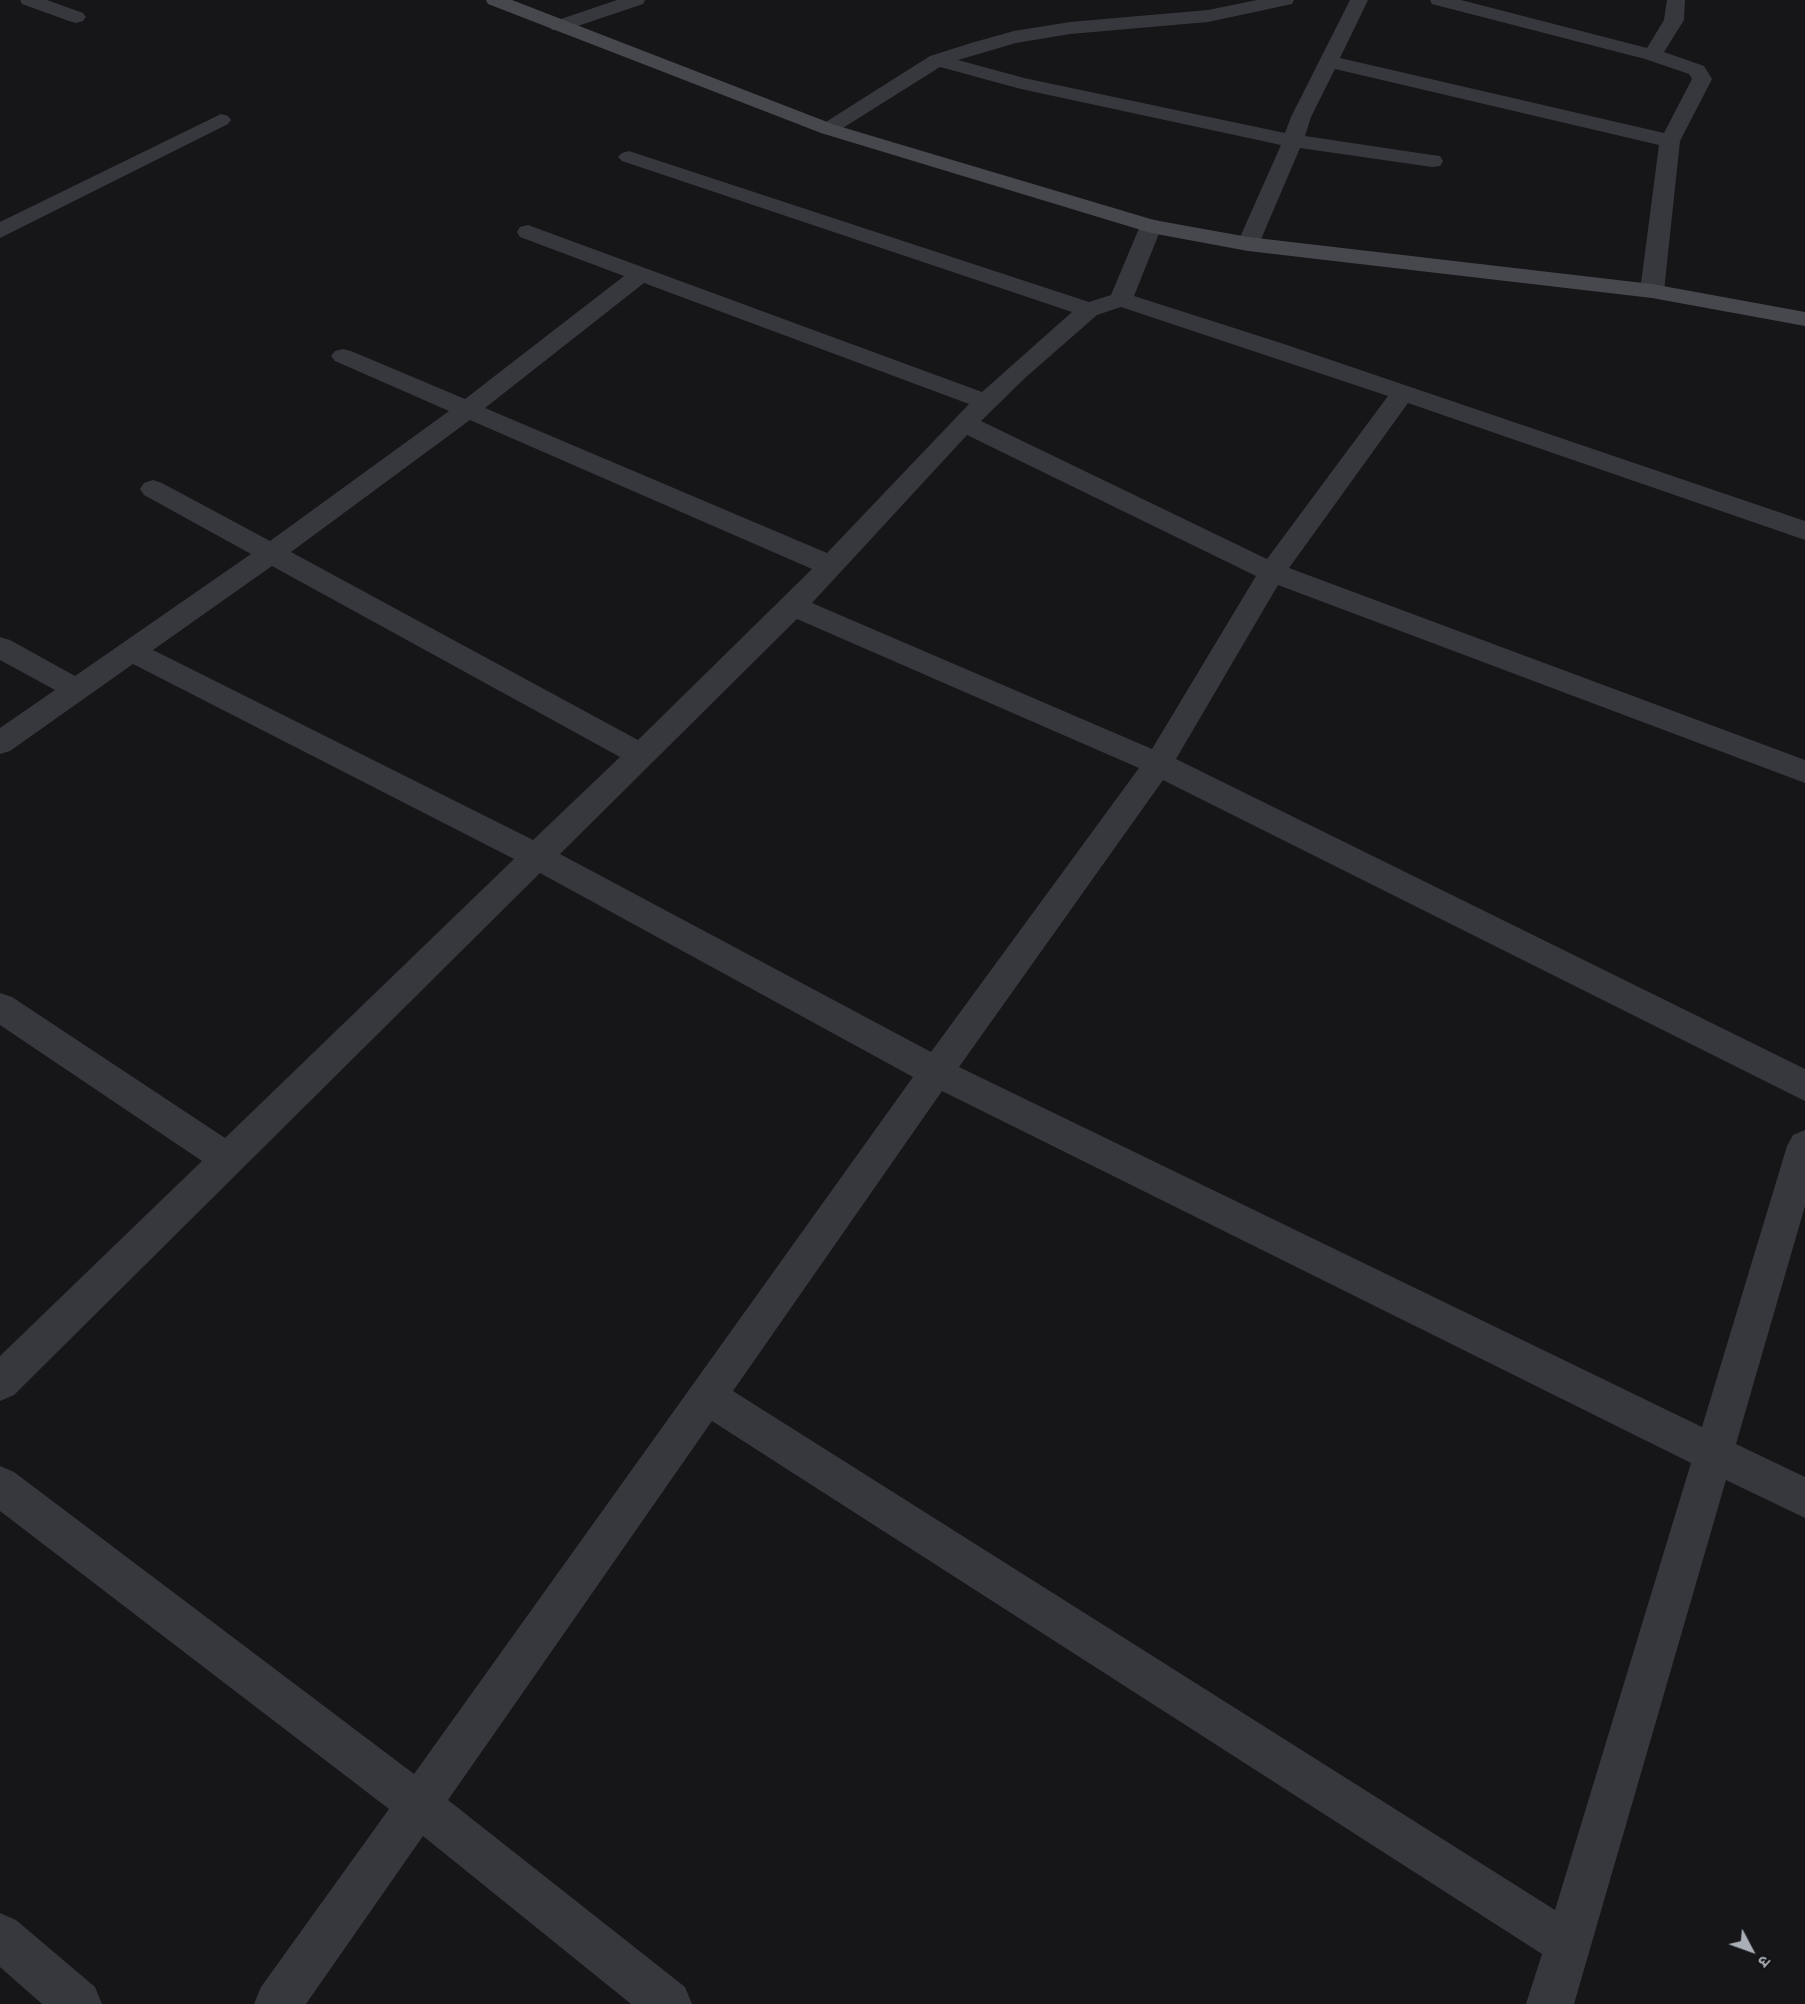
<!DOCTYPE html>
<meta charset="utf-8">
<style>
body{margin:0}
#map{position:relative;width:1805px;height:2004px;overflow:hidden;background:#161618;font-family:"Archivo Narrow","Noto Sans Devanagari",sans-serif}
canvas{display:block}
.north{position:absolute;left:1721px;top:1920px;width:60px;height:60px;-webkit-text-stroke:4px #111113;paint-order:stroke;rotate:131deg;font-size:16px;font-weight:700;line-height:24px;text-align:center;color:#a9aeb7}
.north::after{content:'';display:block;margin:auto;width:21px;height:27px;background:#a9aeb7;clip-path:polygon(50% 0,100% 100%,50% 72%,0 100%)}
</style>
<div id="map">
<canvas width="1805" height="2004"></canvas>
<div class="north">उ</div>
</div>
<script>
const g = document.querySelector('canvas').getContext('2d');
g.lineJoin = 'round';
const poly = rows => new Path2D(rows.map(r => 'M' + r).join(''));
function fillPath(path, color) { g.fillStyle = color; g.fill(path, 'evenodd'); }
fillPath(poly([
 [20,0,47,0,83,13,86,17,83,21,76,23,69,21,22,4,20,0],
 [617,0,645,0,643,4,566,30,552,30,549,26,552,22,617,0],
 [1257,0,1294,0,1292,4,1208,22,1070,34,1016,43,958,60,1024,78,1285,133,1291,117,1350,0,1368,0,1340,58,1664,133,1692,79,1689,74,1645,59,1432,4,1430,0,1461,0,1647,48,1664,20,1667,0,1685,0,1684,20,1664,52,1704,66,1712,79,1680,141,1664,291,1660,296,1652,298,1644,296,1640,291,1659,145,1335,69,1311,117,1305,136,1432,155,1440,156,1443,161,1440,166,1432,167,1300,148,1259,244,1256,249,1248,251,1240,249,1237,244,1281,145,1021,89,940,67,835,133,828,135,821,133,818,129,821,125,930,56,971,43,1014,31,1070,22,1208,10,1257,0],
 [221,114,228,116,231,120,228,124,0,238,0,222,221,114],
 [629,151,1089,302,1111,295,1140,226,1143,221,1151,219,1159,221,1162,226,1134,296,1281,343,1805,521,1805,540,1408,403,1289,568,1805,760,1805,783,1278,585,1176,759,1805,1069,1805,1101,1163,780,959,1067,1702,1427,1787,1146,1793,1135,1805,1130,1805,1206,1736,1444,1805,1477,1805,1518,1726,1480,1574,2004,1526,2004,1542,1954,712,1421,448,1800,685,1987,692,2004,631,2004,423,1836,306,2004,254,2004,261,1987,389,1809,0,1511,0,1466,14,1472,414,1774,913,1077,540,873,14,1395,0,1401,0,1356,202,1161,0,1025,0,993,12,997,225,1138,514,859,133,664,10,751,0,754,0,728,55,690,0,660,0,637,10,640,75,676,251,554,144,495,140,489,144,483,153,480,162,483,270,541,449,411,335,361,331,356,335,351,343,349,351,351,465,399,624,276,520,237,517,232,520,227,528,225,982,392,1072,312,622,161,618,157,622,153,629,151],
 [644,283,969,404,827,553,485,408,644,283],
 [1121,307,1388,396,1267,559,981,421,1025,378,1097,315,1121,307],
 [470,420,812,569,638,740,291,552,470,420],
 [967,435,1256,576,1152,749,812,603,967,435],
 [272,566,620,757,533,840,153,650,272,566],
 [797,619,1139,768,931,1052,560,854,797,619],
 [942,1091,1691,1463,1555,1910,733,1391,942,1091],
 [0,1913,16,1920,95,1987,102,2004,42,2004,0,1967,0,1913]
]), '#37383d');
fillPath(poly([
 [486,0,512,0,835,125,1154,220,1248,237,1652,284,1805,312,1805,326,1652,298,1248,251,1151,233,821,133,488,4,486,0]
]), '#46484d');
</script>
